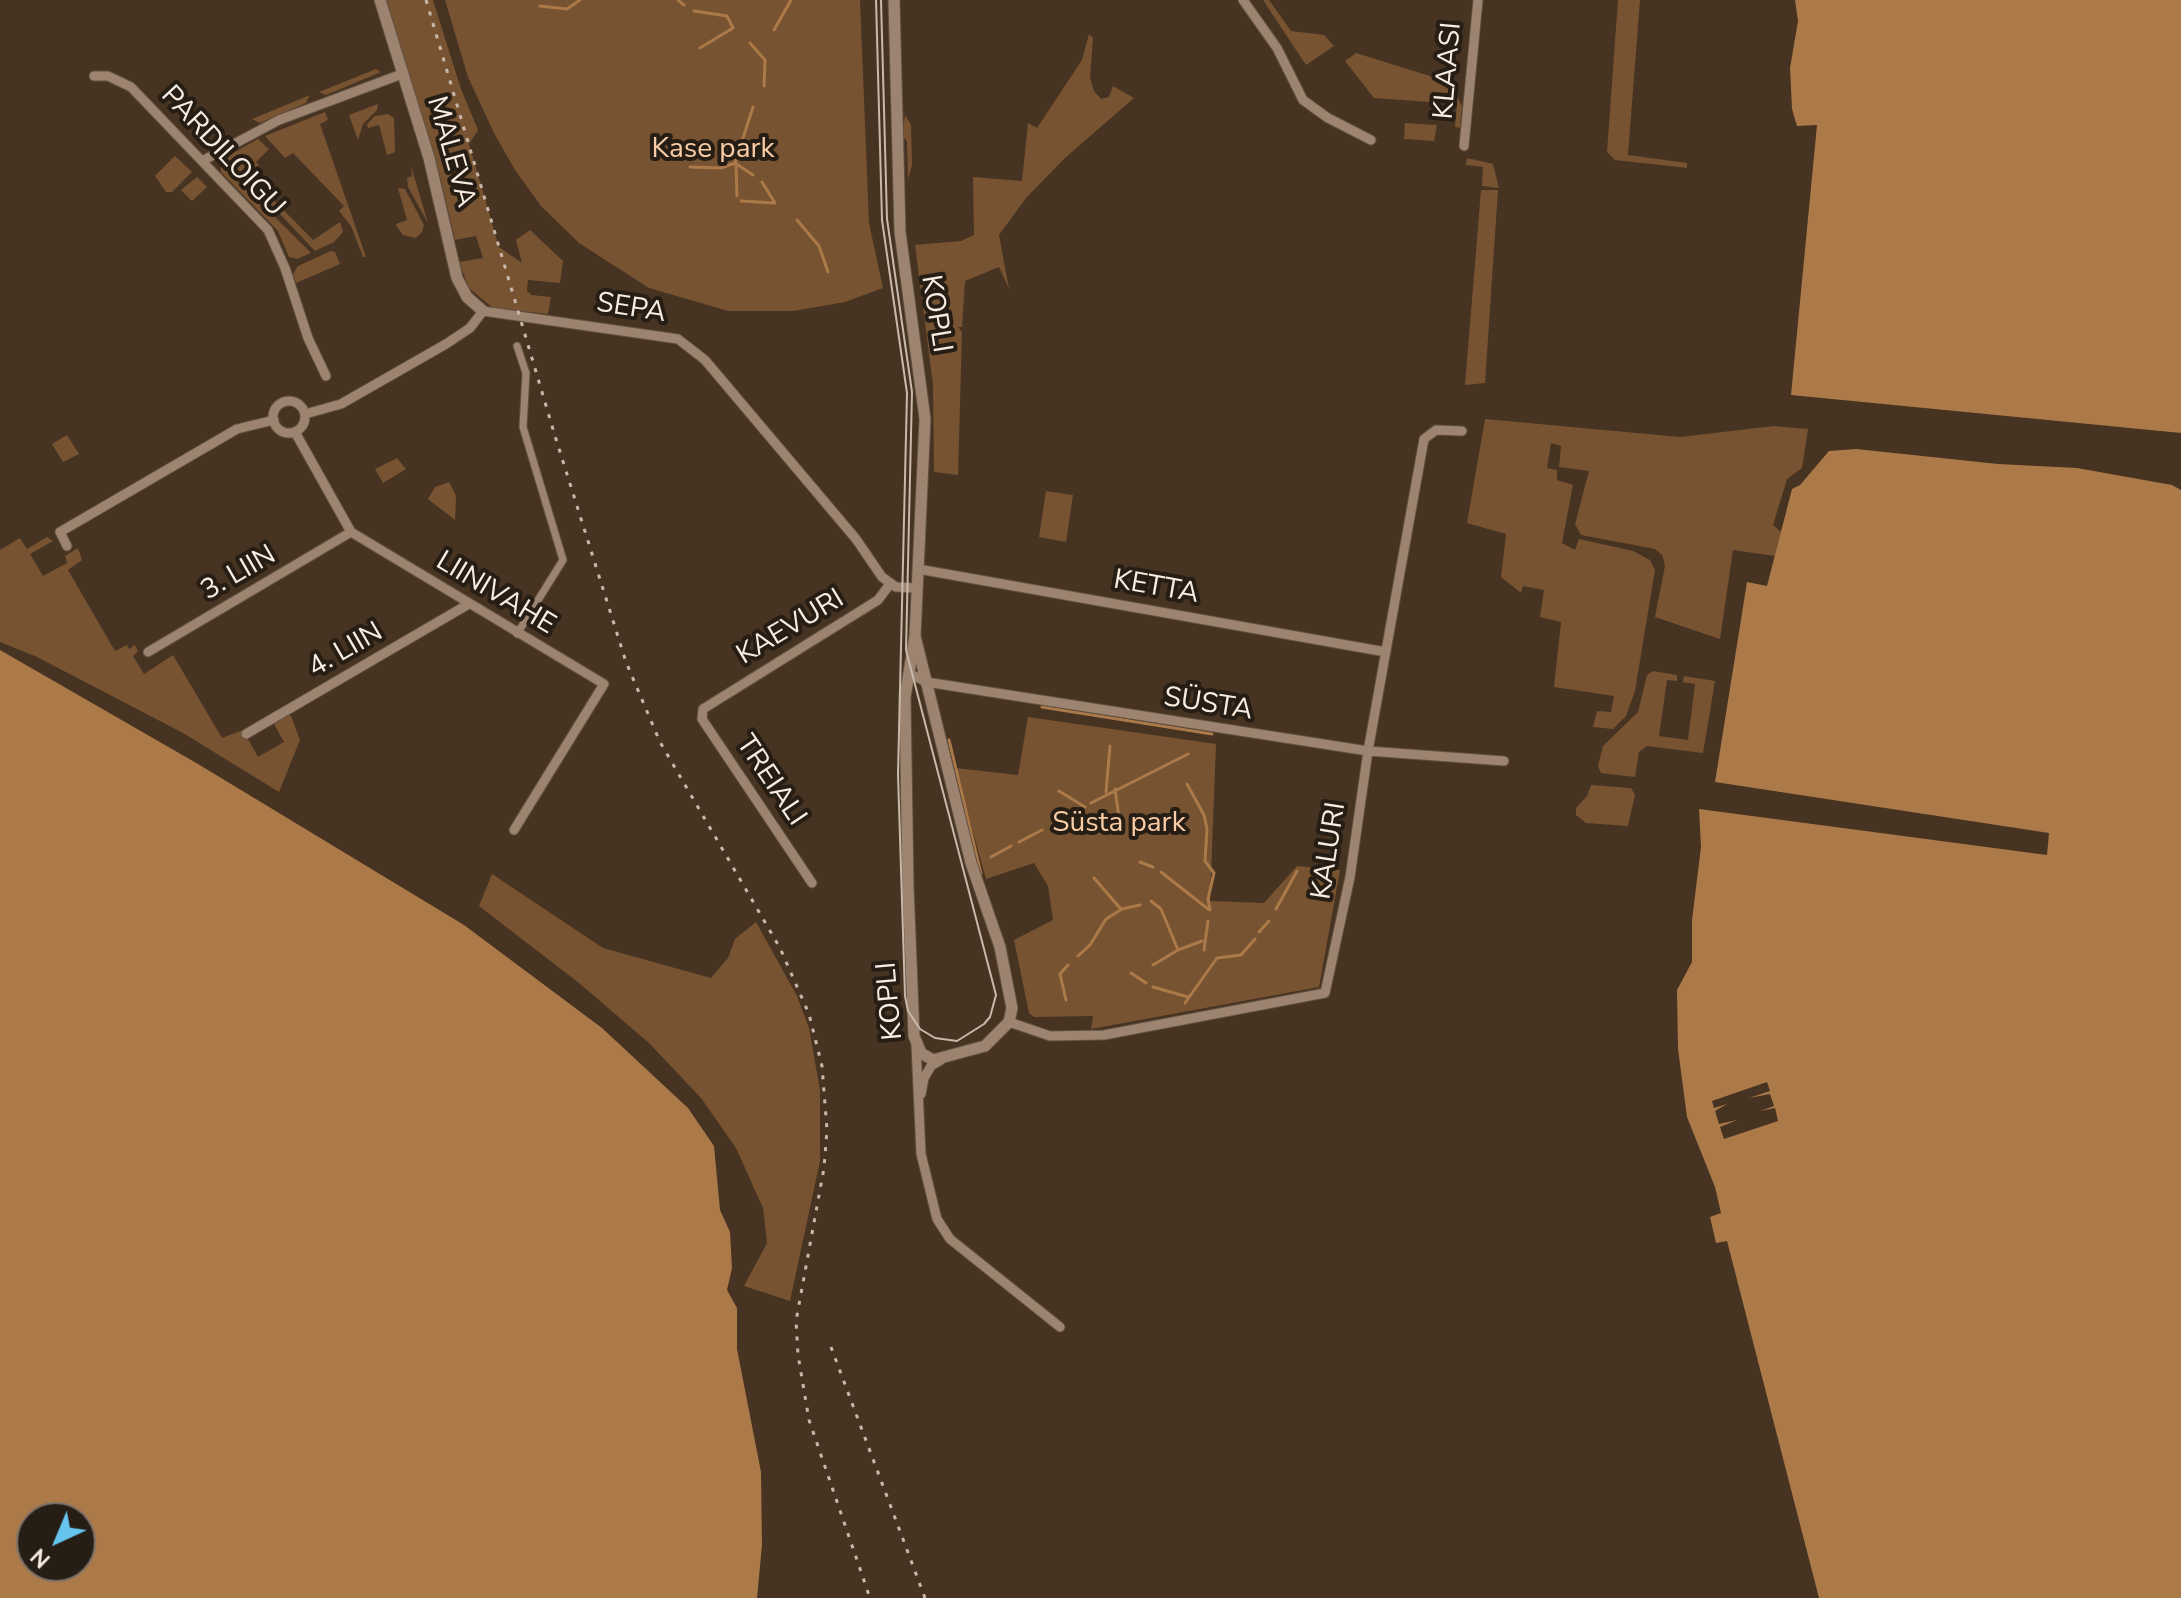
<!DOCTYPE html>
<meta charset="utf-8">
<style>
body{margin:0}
#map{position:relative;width:2181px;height:1598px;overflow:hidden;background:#473321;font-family:"Nunito Sans",sans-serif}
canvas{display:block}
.north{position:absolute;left:16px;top:1502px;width:80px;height:80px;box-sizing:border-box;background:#261d15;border:2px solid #7a7067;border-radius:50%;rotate:224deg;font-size:22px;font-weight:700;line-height:32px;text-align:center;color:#f9ece1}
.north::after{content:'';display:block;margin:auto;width:28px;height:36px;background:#67c4ef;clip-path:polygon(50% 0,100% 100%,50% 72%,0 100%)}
</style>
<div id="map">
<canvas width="2181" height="1598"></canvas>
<div class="north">N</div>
</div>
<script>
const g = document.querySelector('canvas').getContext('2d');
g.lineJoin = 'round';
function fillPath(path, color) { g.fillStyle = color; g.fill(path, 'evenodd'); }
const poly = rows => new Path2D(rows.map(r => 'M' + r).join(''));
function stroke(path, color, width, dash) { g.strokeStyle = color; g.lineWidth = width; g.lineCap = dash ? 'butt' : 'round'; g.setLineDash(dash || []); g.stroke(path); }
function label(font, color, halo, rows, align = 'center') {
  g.font = font + ' "Nunito Sans",sans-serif'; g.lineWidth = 8; g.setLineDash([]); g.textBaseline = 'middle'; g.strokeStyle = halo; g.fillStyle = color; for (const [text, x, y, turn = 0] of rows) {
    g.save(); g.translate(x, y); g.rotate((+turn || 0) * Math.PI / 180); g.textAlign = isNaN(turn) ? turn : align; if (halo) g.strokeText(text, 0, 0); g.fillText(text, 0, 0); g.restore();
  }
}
fillPath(poly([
 [385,0,433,0,461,89,478,130,469,144,499,247,522,263,516,240,530,230,563,261,560,283,528,280,527,291,531,295,551,297,548,314,493,308,469,288,459,262,483,258,476,236,455,240,437,164],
 [445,0,860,0,869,223,883,288,845,302,793,311,728,311,649,288,579,243,541,206,515,170,494,133,468,77],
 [1263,0,1269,0,1291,31,1324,35,1334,46,1306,65],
 [1618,0,1640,0,1628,155,1687,163,1687,168,1615,160,1607,152],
 [1089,34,1093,38,1090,78,1094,91,1101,99,1109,97,1113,86,1134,98,1065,158,1026,198,999,235,1009,289,999,267,965,281,962,327,958,327,962,332,958,475,934,472,933,385,915,245,961,241,974,235,973,177,1022,181,1028,123,1037,128,1082,60],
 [1356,53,1449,82,1462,106,1460,128,1455,127,1457,104,1374,98,1345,61],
 [376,69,381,72,326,95,319,92],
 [310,95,306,103,260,123,252,119],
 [378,104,377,110,363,124,358,140,349,115],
 [325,112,328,120,320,124,366,257,363,257,351,226,339,211,344,206,293,153,285,158,265,136],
 [388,114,394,118,395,152,387,155,379,125,368,128,367,124,375,116],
 [905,115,911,125,912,165,908,180,907,141,902,136],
 [1405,123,1437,125,1434,141,1404,139],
 [258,139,269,149,256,162,259,165,249,175,313,240,340,222,343,232,334,242,315,251,226,157],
 [175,156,192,172,172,192,166,192,155,176],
 [220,158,272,214,311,253,297,259,289,257,278,231,221,172],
 [1467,158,1493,164,1499,188,1482,186,1483,167,1466,165],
 [411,166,428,223,408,187,407,178,412,176],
 [197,177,207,187,192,201,181,190],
 [398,188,405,189,424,225,422,232,416,238,403,235,397,227,396,224,407,220],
 [1481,190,1498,190,1485,383,1465,385],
 [331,251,335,252,340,264,296,283,293,274,298,266],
 [1485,419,1680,437,1774,426,1808,429,1802,468,1787,479,1773,525,1781,532,1775,556,1733,550,1720,639,1655,617,1665,566,1662,555,1655,549,1581,535,1575,524,1589,471,1559,467,1561,446,1551,443,1547,468,1557,470,1557,480,1573,485,1562,543,1575,550,1579,539,1633,551,1650,560,1655,570,1635,691,1626,716,1613,729,1593,727,1597,711,1611,712,1614,696,1554,687,1561,622,1540,617,1544,590,1523,586,1521,593,1501,577,1506,534,1467,523],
 [67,435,79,454,63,462,52,444],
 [397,458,406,469,383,483,375,469],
 [449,482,456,496,455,520,428,499,435,487],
 [1046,491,1073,495,1066,542,1039,537],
 [47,537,53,541,30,554,43,576,67,563,65,556,78,548,82,560,68,570,115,651,127,645,129,649,135,645,138,651,133,656,144,674,173,655,222,738,243,730,258,757,284,742,274,724,288,714,291,716,300,740,279,792,183,733,37,657,0,642,0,550,20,538,27,549],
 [1653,671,1677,675,1677,681,1667,680,1659,736,1688,740,1695,684,1683,682,1684,676,1715,681,1703,753,1647,746,1639,752,1635,777,1601,773,1598,766,1603,746,1638,712,1647,675],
 [1028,717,1216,744,1210,901,1264,903,1297,866,1340,870,1319,987,1091,1029,1093,1016,1034,1017,1029,1013,1014,940,1053,920,1048,886,1034,863,986,879,955,768,1018,775],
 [1591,785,1631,788,1635,795,1628,826,1586,823,1576,815,1576,808,1587,796],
 [492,874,603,948,711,978,728,958,735,939,756,922,797,996,809,1028,820,1090,820,1161,790,1301,744,1286,767,1243,763,1208,736,1148,701,1098,649,1043,579,983,479,906]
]), '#775332');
fillPath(poly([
 [1795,0,2181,0,2181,433,1791,395,1817,125,1797,126,1792,109,1790,68,1798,21],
 [1856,449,1998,464,2077,468,2172,485,2181,490,2181,1598,1819,1598,1727,1241,1716,1243,1710,1217,1721,1213,1715,1187,1687,1117,1678,1049,1677,990,1692,962,1692,920,1701,847,1699,809,2047,855,2049,833,1715,782,1747,582,1767,586,1792,489,1800,485,1829,451],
 [0,650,198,764,464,925,602,1028,688,1108,714,1146,720,1210,730,1232,732,1268,727,1290,737,1308,737,1349,761,1472,762,1545,757,1598,0,1598],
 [32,1518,80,1518,80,1566,32,1566]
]), '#ac7949');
fillPath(poly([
 [1767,1082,1770,1091,1749,1098,1770,1094,1774,1106,1760,1111,1775,1108,1778,1121,1724,1139,1720,1127,1737,1120,1719,1124,1715,1111,1727,1104,1714,1108,1712,1101]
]), '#473321');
stroke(poly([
 [678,0,684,5],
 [540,6,567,9,580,0],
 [694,11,727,16,733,28,700,48],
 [774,30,791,0],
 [750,43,765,60,764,86],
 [753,107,735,163,753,175],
 [736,165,737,196],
 [690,167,721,168,735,163],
 [741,201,775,203,762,182],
 [797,220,819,246,828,272],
 [1042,707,1212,734],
 [949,740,981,874],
 [1187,784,1204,815,1207,829,1205,861,1214,873,1208,899,1210,910],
 [1115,789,1120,825],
 [1106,792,1110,746],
 [1091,803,1188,754],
 [1053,824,1085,807,1059,791],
 [1019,842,1042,830],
 [991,857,1011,846],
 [1140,862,1153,867],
 [1161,872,1208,909],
 [1094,878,1120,908],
 [1151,901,1161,909,1178,950],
 [1276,909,1297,871],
 [1259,932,1269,921],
 [1204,950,1208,921],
 [1078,956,1090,945,1106,919,1122,909,1140,905],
 [1153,965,1178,950,1202,941],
 [1131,973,1146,983],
 [1153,987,1188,997],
 [1066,1000,1060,974,1068,965],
 [1185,1003,1217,958,1241,955,1255,939]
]), '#ac7949', 3);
const pedestrian = poly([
 [517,634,563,560,523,427,526,373,517,346]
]);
const minor = poly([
 [1243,0,1277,48,1303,100,1328,118,1371,140],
 [94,76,108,76,131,87,268,230,285,268,308,338,326,376],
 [1464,146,1478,0],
 [202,161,279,120,402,74],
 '273 417a16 16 0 1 1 32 0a16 16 0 1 1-32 0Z',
 [305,414,341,404,446,344,470,328,483,311,678,339,705,360,856,539,882,577,896,587,917,588],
 [295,432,351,532,604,684,514,830],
 [67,546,60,532,237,429,274,420],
 [918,569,1386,652],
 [148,652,351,532],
 [908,678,915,676,926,682,1368,751,1504,761],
 [246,734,467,605],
 [812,883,702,719,703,709,878,600,890,584],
 [1009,1022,1050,1036,1104,1035,1325,993,1350,877,1368,751,1424,439,1436,430,1462,431],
 [916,1045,921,1154,937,1219,950,1239,1060,1327],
 [921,1094,924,1078,931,1066,941,1060]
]);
const tertiary = poly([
 [380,0,429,158,457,278,467,297,483,311],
 [894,0,900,232,925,419,915,636,905,697,908,886,914,1036,921,1053,933,1060,985,1046,1009,1022,1012,1008,1000,947,971,863,915,636]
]);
stroke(pedestrian, '#625141', 9);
stroke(minor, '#625141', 11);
stroke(tertiary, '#625141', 13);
stroke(pedestrian, '#9c8470', 7);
stroke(minor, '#9c8470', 9);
stroke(tertiary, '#9c8470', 11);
stroke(poly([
 [876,0,882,220,907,393,898,774,905,996,908,1011,920,1029,935,1038,957,1041,984,1024,990,1017,996,995,906,650,912,392,887,219,881,0]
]), '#c8b9ac', 2);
stroke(poly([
 [426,0,555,436,626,662,660,742,780,948,809,1014,822,1066,827,1130,824,1168,796,1321,798,1355,809,1420,870,1598],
 [831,1347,925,1598]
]), '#c8b9ac', 3, [4, 8]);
label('28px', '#f9ece1', '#261d15', [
 ["KLAASI",1449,71,-85],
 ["PARDILOIGU",222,152,47],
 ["MALEVA",450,152,74],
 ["SEPA",631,309,9],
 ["KOPLI",935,314,81],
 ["3. LIIN",239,574,-30],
 ["KETTA",1156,588,10],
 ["LIINIVAHE",495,594,31],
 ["KAEVURI",791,628,-31],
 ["4. LIIN",346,651,-30],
 ["SÜSTA",1208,705,9],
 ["TREIALI",770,781,56],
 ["KALURI",1330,851,-81],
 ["KOPLI",891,1001,-95]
]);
label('28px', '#facda6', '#261d15', [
 ["Kase park",713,150],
 ["Süsta park",1119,824]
]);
</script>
